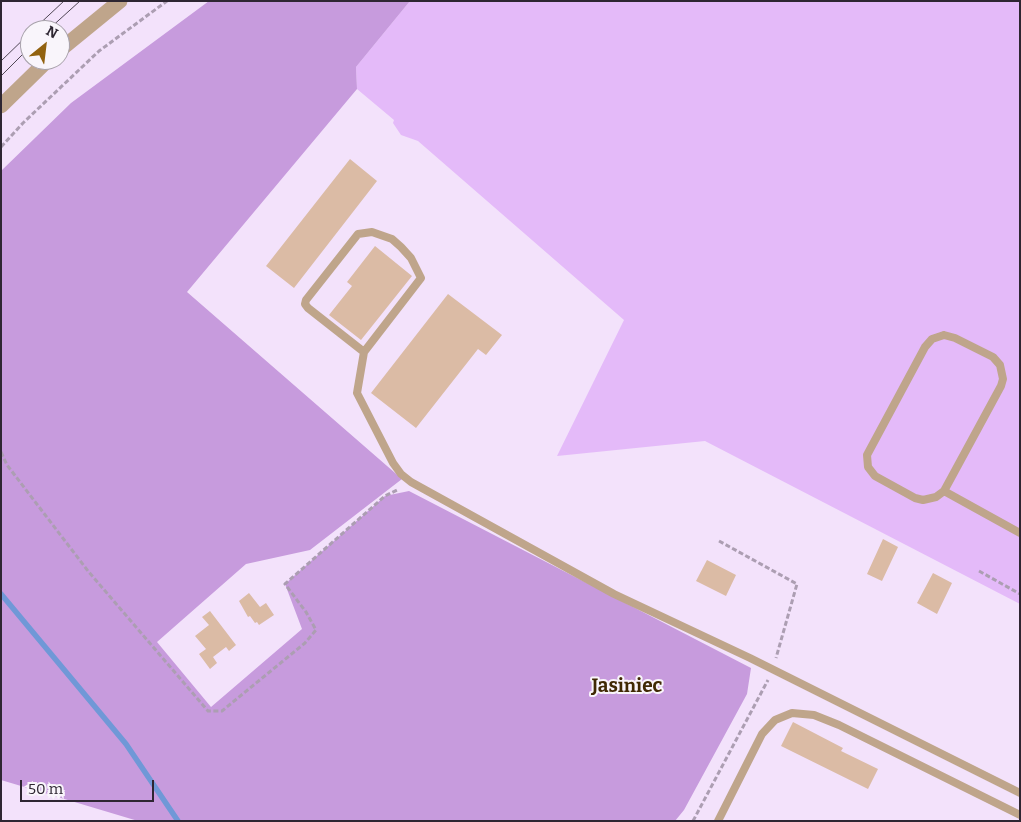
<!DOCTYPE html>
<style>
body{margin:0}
#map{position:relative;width:1021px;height:822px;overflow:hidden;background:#f3e2fb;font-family:Bitter,serif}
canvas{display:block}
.frame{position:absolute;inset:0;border:2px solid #2e2632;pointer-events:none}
.north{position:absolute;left:20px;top:20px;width:50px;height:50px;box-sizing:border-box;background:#f9f5fb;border:1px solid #a8a2ab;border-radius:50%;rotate:29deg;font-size:14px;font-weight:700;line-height:20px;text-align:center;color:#2e2632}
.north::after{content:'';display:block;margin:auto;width:18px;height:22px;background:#926210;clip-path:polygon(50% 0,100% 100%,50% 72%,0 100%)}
.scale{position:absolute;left:20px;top:780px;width:134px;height:22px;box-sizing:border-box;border:2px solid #2e2632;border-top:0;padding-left:6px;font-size:15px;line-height:18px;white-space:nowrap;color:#2e2632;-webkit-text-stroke:4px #f9f5fb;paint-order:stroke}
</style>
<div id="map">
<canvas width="1021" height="822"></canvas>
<div class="frame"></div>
<div class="north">N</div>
<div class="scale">50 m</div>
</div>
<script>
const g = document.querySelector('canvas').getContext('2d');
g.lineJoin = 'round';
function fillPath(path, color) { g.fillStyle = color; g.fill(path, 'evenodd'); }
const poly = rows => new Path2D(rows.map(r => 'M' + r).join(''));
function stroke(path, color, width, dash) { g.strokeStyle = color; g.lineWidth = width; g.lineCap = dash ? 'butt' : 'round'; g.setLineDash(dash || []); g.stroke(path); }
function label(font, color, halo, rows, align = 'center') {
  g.font = font + ' Bitter,serif'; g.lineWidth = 4; g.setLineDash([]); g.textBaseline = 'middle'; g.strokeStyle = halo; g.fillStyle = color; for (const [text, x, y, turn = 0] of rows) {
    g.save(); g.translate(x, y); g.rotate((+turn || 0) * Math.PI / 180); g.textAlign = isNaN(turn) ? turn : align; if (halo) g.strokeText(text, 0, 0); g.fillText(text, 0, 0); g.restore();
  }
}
fillPath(poly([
 [410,1,1020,1,1020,604,705,441,557,456,624,320,418,141,401,135,393,123,394,120,357,89,356,67]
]), '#e4baf9');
fillPath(poly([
 [209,1,410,1,356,67,357,89,187,292,402,479,310,550,246,564,157,642,211,707,302,629,285,584,385,496,409,491,751,668,747,694,684,810,675,821,138,821,1,780,1,171,71,103]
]), '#c79bdd');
stroke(poly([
 [1,594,126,744,178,821]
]), '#7098d7', 5.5);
fillPath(poly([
 [350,159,377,181,294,288,266,266],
 [375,246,412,276,361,340,329,315,352,286,347,282],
 [448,294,502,335,486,355,478,349,416,428,371,393],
 [883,539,898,547,882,581,867,574],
 [707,560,736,575,726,596,696,581],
 [933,573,952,583,937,614,917,603],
 [249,593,260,607,266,603,274,615,259,625,257,622,255,623,250,616,248,617,239,601],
 [210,611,236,645,229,651,226,647,213,657,217,663,210,669,199,654,206,649,195,636,209,625,202,617],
 [793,722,843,748,841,751,878,769,868,789,781,746]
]), '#dbbba5');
stroke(poly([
 [1,147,23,123,99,51,167,1],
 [1,452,7,465,88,571,208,711,222,711,305,643,316,630,306,612,285,584,385,496,399,489],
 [719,541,797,584,776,658],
 [979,571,1020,594],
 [693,821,768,680]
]), '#ac9eb2', 3, [5, 2.5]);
stroke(poly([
 [944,335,955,338,993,357,1000,365,1003,379,1001,386,944,491,936,497,923,500,915,498,875,476,868,467,867,455,925,347,932,339,944,335],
 [364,352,308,308,305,304,306,300,358,234,372,232,392,239,401,247,411,258,421,278,364,352,357,393,393,463,401,474,411,482,614,594,750,658,1020,793],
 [944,491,1020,533],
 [718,821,762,734,775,720,792,713,814,715,839,725,1020,815]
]), '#bfa58b', 8);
stroke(poly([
 [60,50,120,1],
 [1,106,48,60]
]), '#bfa58b', 15);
stroke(poly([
 [33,30,64,1],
 [48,30,80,1],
 [1,61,30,33],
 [1,76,30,47]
]), '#4f4654', 1);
label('bold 19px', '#402904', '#f9f5fb', [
 ["Jasiniec",627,687]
]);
</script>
